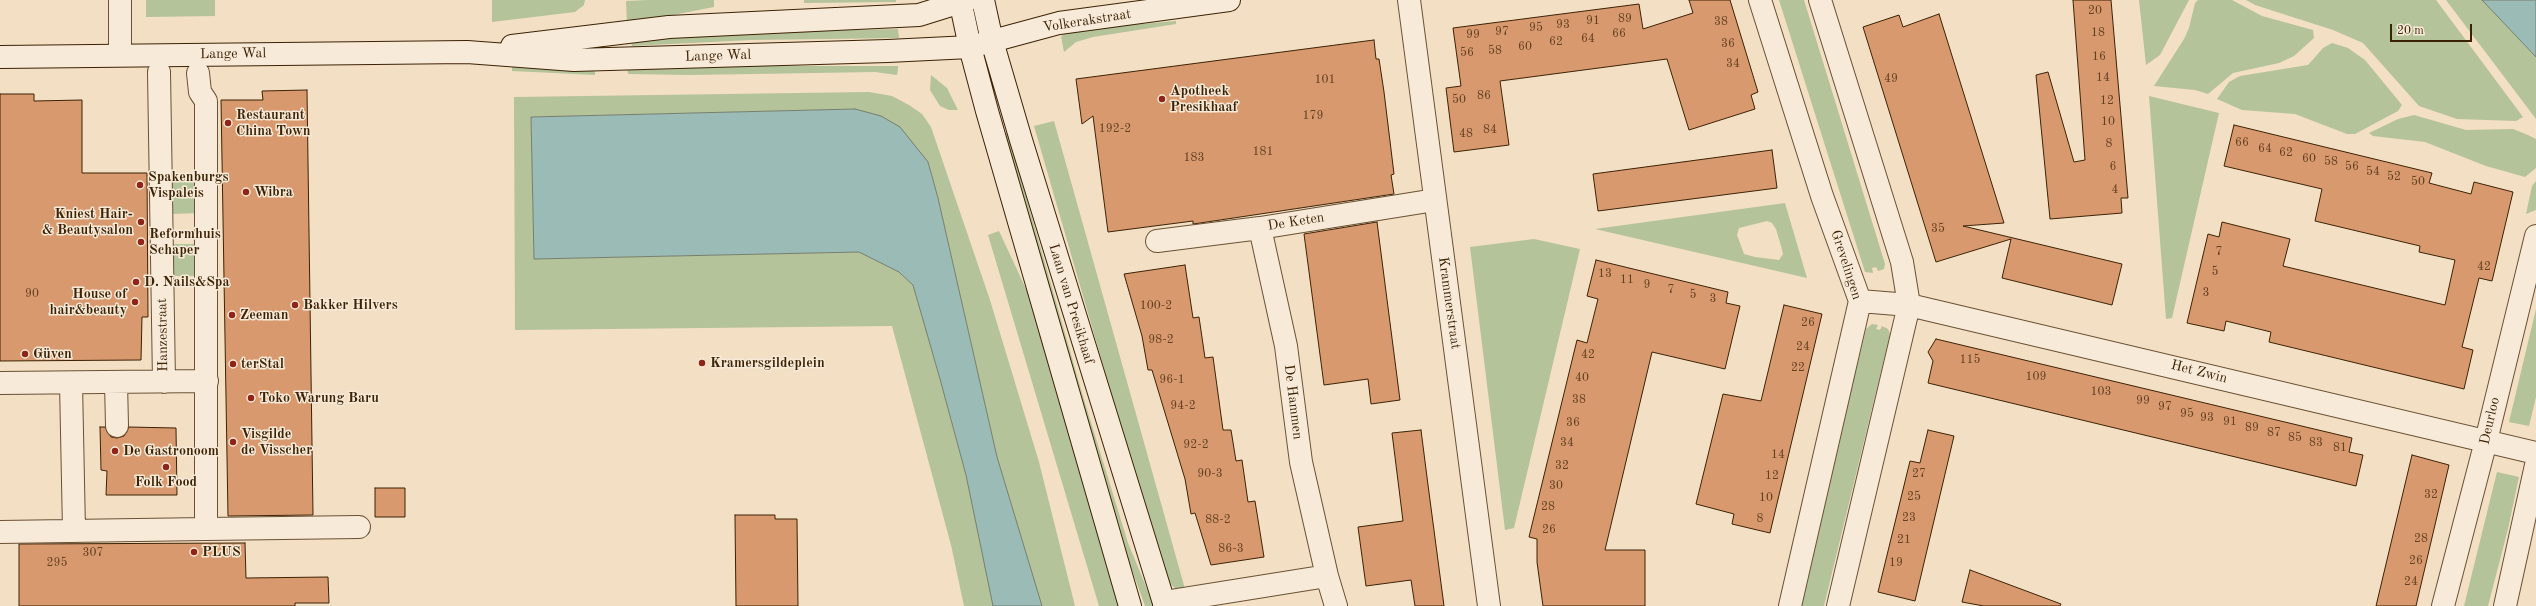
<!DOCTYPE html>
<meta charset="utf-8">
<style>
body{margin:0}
#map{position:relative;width:2536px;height:606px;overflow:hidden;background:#f3dfc3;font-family:"Old Standard TT",serif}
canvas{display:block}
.scale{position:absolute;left:2390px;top:24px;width:82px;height:18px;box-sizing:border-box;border:2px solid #3c2205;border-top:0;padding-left:5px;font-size:12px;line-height:14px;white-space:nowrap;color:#3c2205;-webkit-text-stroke:3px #f7ead8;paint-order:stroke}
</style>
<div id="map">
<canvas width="2536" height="606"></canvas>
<div class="scale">20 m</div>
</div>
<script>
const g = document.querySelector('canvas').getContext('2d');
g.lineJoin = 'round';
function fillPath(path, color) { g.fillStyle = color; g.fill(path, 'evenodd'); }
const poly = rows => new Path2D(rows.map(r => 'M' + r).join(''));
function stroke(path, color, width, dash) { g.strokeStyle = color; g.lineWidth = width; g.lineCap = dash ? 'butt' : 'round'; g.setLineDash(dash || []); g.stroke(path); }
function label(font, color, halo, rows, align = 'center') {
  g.font = font + ' "Old Standard TT",serif'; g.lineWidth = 3; g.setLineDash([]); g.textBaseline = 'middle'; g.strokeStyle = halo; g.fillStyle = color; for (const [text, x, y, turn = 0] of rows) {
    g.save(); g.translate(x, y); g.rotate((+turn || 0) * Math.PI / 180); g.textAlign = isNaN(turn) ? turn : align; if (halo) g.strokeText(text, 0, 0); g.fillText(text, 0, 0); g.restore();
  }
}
fillPath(poly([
 [146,0,215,0,215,16,146,17],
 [492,0,585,0,584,5,575,12,492,22],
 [648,0,714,0,714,7,627,24,626,1],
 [804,0,896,0,896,2,804,3],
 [1779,0,1804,0,1885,264,1884,269,1878,271,1876,267,1872,268,1873,273,1865,272],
 [2139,0,2189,0,2160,55,2146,65],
 [2198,0,2232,0,2262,16,2313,30,2314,38,2294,56,2279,63,2233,73,2208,94,2195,90,2154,86,2184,39,2189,28,2195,3],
 [2246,0,2436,0,2523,117,2516,121,2457,119,2419,106,2363,43,2333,30,2255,5],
 [2446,0,2482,0,2536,57,2536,119],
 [1176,21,1176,24,1093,37,1076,42,1064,52,1061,36,1072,30],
 [898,29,899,38,751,40,632,46,630,39,799,31],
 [2332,43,2348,48,2365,60,2402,105,2398,111,2355,134,2347,134,2295,114,2242,110,2217,99,2229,82,2240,76,2308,65,2323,48],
 [512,66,595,66,595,75,512,71],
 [627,66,898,66,898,69,897,75,875,72,691,75,628,74],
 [931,75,947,88,958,110,949,110,940,106,930,90],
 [869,92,892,96,909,105,922,114,931,127,990,300,1039,462,1075,606,1042,606,997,457,938,198,928,162,855,109,531,117,534,259,859,252,899,272,913,285,940,379,966,475,993,606,964,606,951,545,892,326,515,330,514,97],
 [2149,96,2219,113,2172,318,2166,319],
 [2414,115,2466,130,2513,129,2528,135,2536,139,2536,168,2525,177,2486,166,2425,142,2373,136,2369,133,2398,119],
 [1054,121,1185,589,1180,591,1175,588,1165,580,1034,126],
 [1008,133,1082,393,1128,543,1154,606,1145,606,1116,526,1001,135],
 [2536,181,2536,210,2526,214,2532,186],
 [169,182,201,182,202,213,170,214],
 [1785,203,1807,278,1595,229],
 [1767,221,1772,223,1776,229,1781,246,1783,254,1779,260,1755,257,1744,254,1737,235,1739,228],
 [999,231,1034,306,1119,606,1099,606,988,235],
 [1534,239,1580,249,1514,528,1505,530,1470,247],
 [170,244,202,244,202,276,171,276],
 [2536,309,2536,397,2529,426,2509,422],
 [1872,324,1878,325,1876,329,1880,330,1882,326,1888,329,1890,334,1824,606,1800,606,1866,329],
 [2497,472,2519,477,2508,529,2488,606,2464,606]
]), '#b4c399');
const water = poly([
 [2482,0,2536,0,2536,57,2482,0],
 [855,109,881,116,900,127,928,162,938,198,997,457,1042,606,993,606,966,475,940,379,913,285,899,272,859,252,534,259,531,117,855,109]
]);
fillPath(water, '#9bbcb6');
stroke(water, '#757e6f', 1);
const building = poly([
 [1689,0,1730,0,1758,92,1751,95,1755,109,1689,130,1667,59,1500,81,1509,145,1454,152,1446,88,1461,86,1453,28,1639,4,1643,29,1693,13,1689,0],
 [2073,0,2111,0,2128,198,2121,198,2122,213,2050,219,2036,75,2048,72,2074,162,2085,160,2073,0],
 [1939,14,2004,223,1963,226,2122,264,2112,305,2002,278,2011,239,1936,262,1863,27,1899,15,1903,27,1939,14],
 [1374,40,1376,59,1379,59,1384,92,1394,174,1391,175,1394,194,1200,223,1193,224,1193,221,1108,232,1093,116,1082,124,1076,79,1374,40],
 [307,90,313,515,228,516,221,100,263,100,262,91,307,90],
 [0,94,34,94,34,101,82,100,82,173,147,173,148,317,142,317,141,360,0,361,0,94],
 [2234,125,2432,173,2429,183,2471,194,2474,182,2513,192,2492,281,2479,278,2462,347,2473,350,2464,389,2269,342,2271,332,2226,321,2224,331,2187,323,2208,234,2219,237,2222,222,2290,239,2283,266,2445,305,2455,260,2419,252,2420,246,2315,221,2322,189,2224,166,2234,125],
 [1772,150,1777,188,1598,211,1593,174,1772,150],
 [1377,222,1400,400,1371,404,1368,379,1324,385,1304,234,1377,222],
 [1596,260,1728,292,1726,303,1740,306,1725,369,1652,352,1605,550,1645,550,1645,606,1543,606,1537,562,1537,539,1529,537,1577,340,1587,343,1598,299,1587,296,1596,260],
 [1185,265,1193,318,1199,317,1205,358,1213,357,1223,430,1231,430,1236,461,1242,460,1248,502,1255,501,1264,557,1211,565,1195,513,1191,514,1185,479,1152,370,1148,370,1142,336,1124,274,1185,265],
 [1784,305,1822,314,1770,533,1732,524,1734,514,1696,504,1723,394,1761,401,1784,305],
 [1936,339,2352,438,2349,452,2363,455,2356,486,1928,383,1933,361,1928,352,1936,339],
 [100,427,105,427,111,437,117,438,124,436,129,427,176,428,177,495,106,495,107,471,101,470,100,427],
 [1421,430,1428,485,1444,606,1415,606,1411,580,1366,586,1358,527,1403,521,1392,433,1421,430],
 [1928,430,1954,436,1915,601,1878,592,1910,461,1920,463,1928,430],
 [2412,455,2449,465,2416,606,2376,606,2412,455],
 [375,488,405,488,405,517,375,517,375,488],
 [735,515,775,515,775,519,797,519,798,606,736,606,735,515],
 [245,543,246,578,328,577,329,603,295,603,295,606,19,606,19,544,245,543],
 [1970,570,2061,604,2060,606,1984,606,1962,602,1970,570]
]);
fillPath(building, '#d8996f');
stroke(building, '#3c2205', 1);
const street = poly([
 [1409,0,1489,606],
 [1760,0,1822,196,1860,301,1790,606],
 [1820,0,1902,262,1909,305,1838,606],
 [120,54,120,0],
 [159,72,164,382],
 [198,73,200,92,206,101,206,529,359,527],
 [1260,228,1286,346,1301,462,1327,576],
 [1157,241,1260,228,1435,200],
 [1860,301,1909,305,2536,453],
 [116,382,117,426],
 [0,383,207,381],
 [71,383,74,531],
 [0,532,206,529],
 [1164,602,1327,576,1336,606],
 [2443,606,2486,441,2536,236],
 [2505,606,2536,465]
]);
const secondary = poly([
 [960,0,970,47,987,111,1130,606],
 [983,0,992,41,1021,140,1165,606],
 [512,46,669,27,919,15,967,0],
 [0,57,467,52,574,60,888,51,970,47,1059,23,1229,0]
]);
stroke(street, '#6a5134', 24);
stroke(secondary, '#3c2205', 24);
stroke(street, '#f7ead8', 22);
stroke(secondary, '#f7ead8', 22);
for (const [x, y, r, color] of [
 [1162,99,4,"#8f2418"],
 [228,123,4,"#8f2418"],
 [140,185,4,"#8f2418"],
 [246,192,4,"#8f2418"],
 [141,222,4,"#8f2418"],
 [141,242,4,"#8f2418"],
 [136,282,4,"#8f2418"],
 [135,302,4,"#8f2418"],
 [295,305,4,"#8f2418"],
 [232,315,4,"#8f2418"],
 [25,354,4,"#8f2418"],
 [702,363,4,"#8f2418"],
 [233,364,4,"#8f2418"],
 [251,398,4,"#8f2418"],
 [233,442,4,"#8f2418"],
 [115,451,4,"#8f2418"],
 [166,467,4,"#8f2418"],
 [194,552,4,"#8f2418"]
]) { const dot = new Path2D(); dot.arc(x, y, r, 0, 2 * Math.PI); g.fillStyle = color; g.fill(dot); stroke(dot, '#f7ead8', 1.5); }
label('12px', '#634020', null, [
 ["20",2095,11],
 ["89",1625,19],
 ["91",1593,21],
 ["38",1721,22],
 ["93",1563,25],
 ["95",1536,28],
 ["97",1502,32],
 ["18",2098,33],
 ["66",1619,34],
 ["99",1473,35],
 ["64",1588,39],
 ["62",1556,42],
 ["36",1728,44],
 ["60",1525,47],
 ["58",1495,51],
 ["56",1467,53],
 ["16",2099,57],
 ["34",1733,64],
 ["14",2103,78],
 ["49",1891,79],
 ["101",1325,80],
 ["86",1484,96],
 ["50",1459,100],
 ["12",2107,101],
 ["179",1313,116],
 ["10",2108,122],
 ["192-2",1115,129],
 ["84",1490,130],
 ["48",1466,134],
 ["66",2242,143],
 ["8",2109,144],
 ["64",2265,149],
 ["181",1263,152],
 ["62",2286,153],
 ["183",1194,158],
 ["60",2309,159],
 ["58",2331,162],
 ["6",2113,167],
 ["56",2352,167],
 ["54",2373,172],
 ["52",2394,177],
 ["50",2418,182],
 ["4",2115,190],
 ["35",1938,229],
 ["7",2219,252],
 ["42",2484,267],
 ["5",2215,272],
 ["13",1605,274],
 ["11",1627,280],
 ["9",1647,285],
 ["7",1671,290],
 ["3",2206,293],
 ["90",32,294],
 ["5",1693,295],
 ["3",1713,299],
 ["100-2",1156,306],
 ["26",1808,323],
 ["98-2",1161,340],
 ["24",1803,347],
 ["42",1588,355],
 ["115",1970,360],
 ["22",1798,368],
 ["109",2036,377],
 ["40",1582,378],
 ["96-1",1172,380],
 ["103",2101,392],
 ["38",1579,400],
 ["99",2143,401],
 ["94-2",1183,406],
 ["97",2165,407],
 ["95",2187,414],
 ["93",2207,418],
 ["91",2230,422],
 ["36",1573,423],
 ["89",2252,428],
 ["87",2274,433],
 ["85",2295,438],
 ["34",1567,443],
 ["83",2316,443],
 ["92-2",1196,445],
 ["81",2340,448],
 ["14",1778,455],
 ["32",1562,466],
 ["90-3",1210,474],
 ["27",1919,474],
 ["12",1772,476],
 ["30",1556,486],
 ["32",2431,495],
 ["25",1914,497],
 ["10",1766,498],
 ["28",1548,507],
 ["23",1909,518],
 ["8",1760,519],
 ["88-2",1218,520],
 ["26",1549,530],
 ["28",2421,539],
 ["21",1904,540],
 ["86-3",1231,549],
 ["307",93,553],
 ["26",2416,561],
 ["295",57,563],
 ["19",1896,563],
 ["24",2411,582]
]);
label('14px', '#3c2205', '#f7ead8', [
 ["Volkerakstraat",1087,21,-9],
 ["Lange Wal",233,54,-1],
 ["Lange Wal",718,56,-2],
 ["De Keten",1296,222,-9],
 ["Grevelingen",1846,265,72],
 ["Krammerstraat",1449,303,82],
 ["Laan van Presikhaaf",1071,304,73],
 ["Hanzestraat",163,335,-91],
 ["Het Zwin",2199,372,14],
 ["De Hammen",1293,402,83],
 ["Deurloo",2490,421,-77]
]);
label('bold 14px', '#3c2205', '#f7ead8', [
 ["Apotheek",1170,91],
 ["Presikhaaf",1170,107],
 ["Restaurant",236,115],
 ["China Town",236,131],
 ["Spakenburgs",148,177],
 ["Vispaleis",148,193],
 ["Wibra",254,192],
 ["Kniest Hair-",133,214,"right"],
 ["& Beautysalon",133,230,"right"],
 ["Reformhuis",149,234],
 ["Schaper",149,250],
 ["D. Nails&Spa",144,282],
 ["House of",127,294,"right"],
 ["hair&beauty",127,310,"right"],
 ["Bakker Hilvers",303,305],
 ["Zeeman",240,315],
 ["Güven",33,354],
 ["Kramersgildeplein",710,363],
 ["terStal",241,364],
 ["Toko Warung Baru",259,398],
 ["Visgilde",241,434],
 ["de Visscher",241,450],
 ["De Gastronoom",123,451],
 ["Folk Food",166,482,"center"],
 ["PLUS",202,552]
], 'left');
</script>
